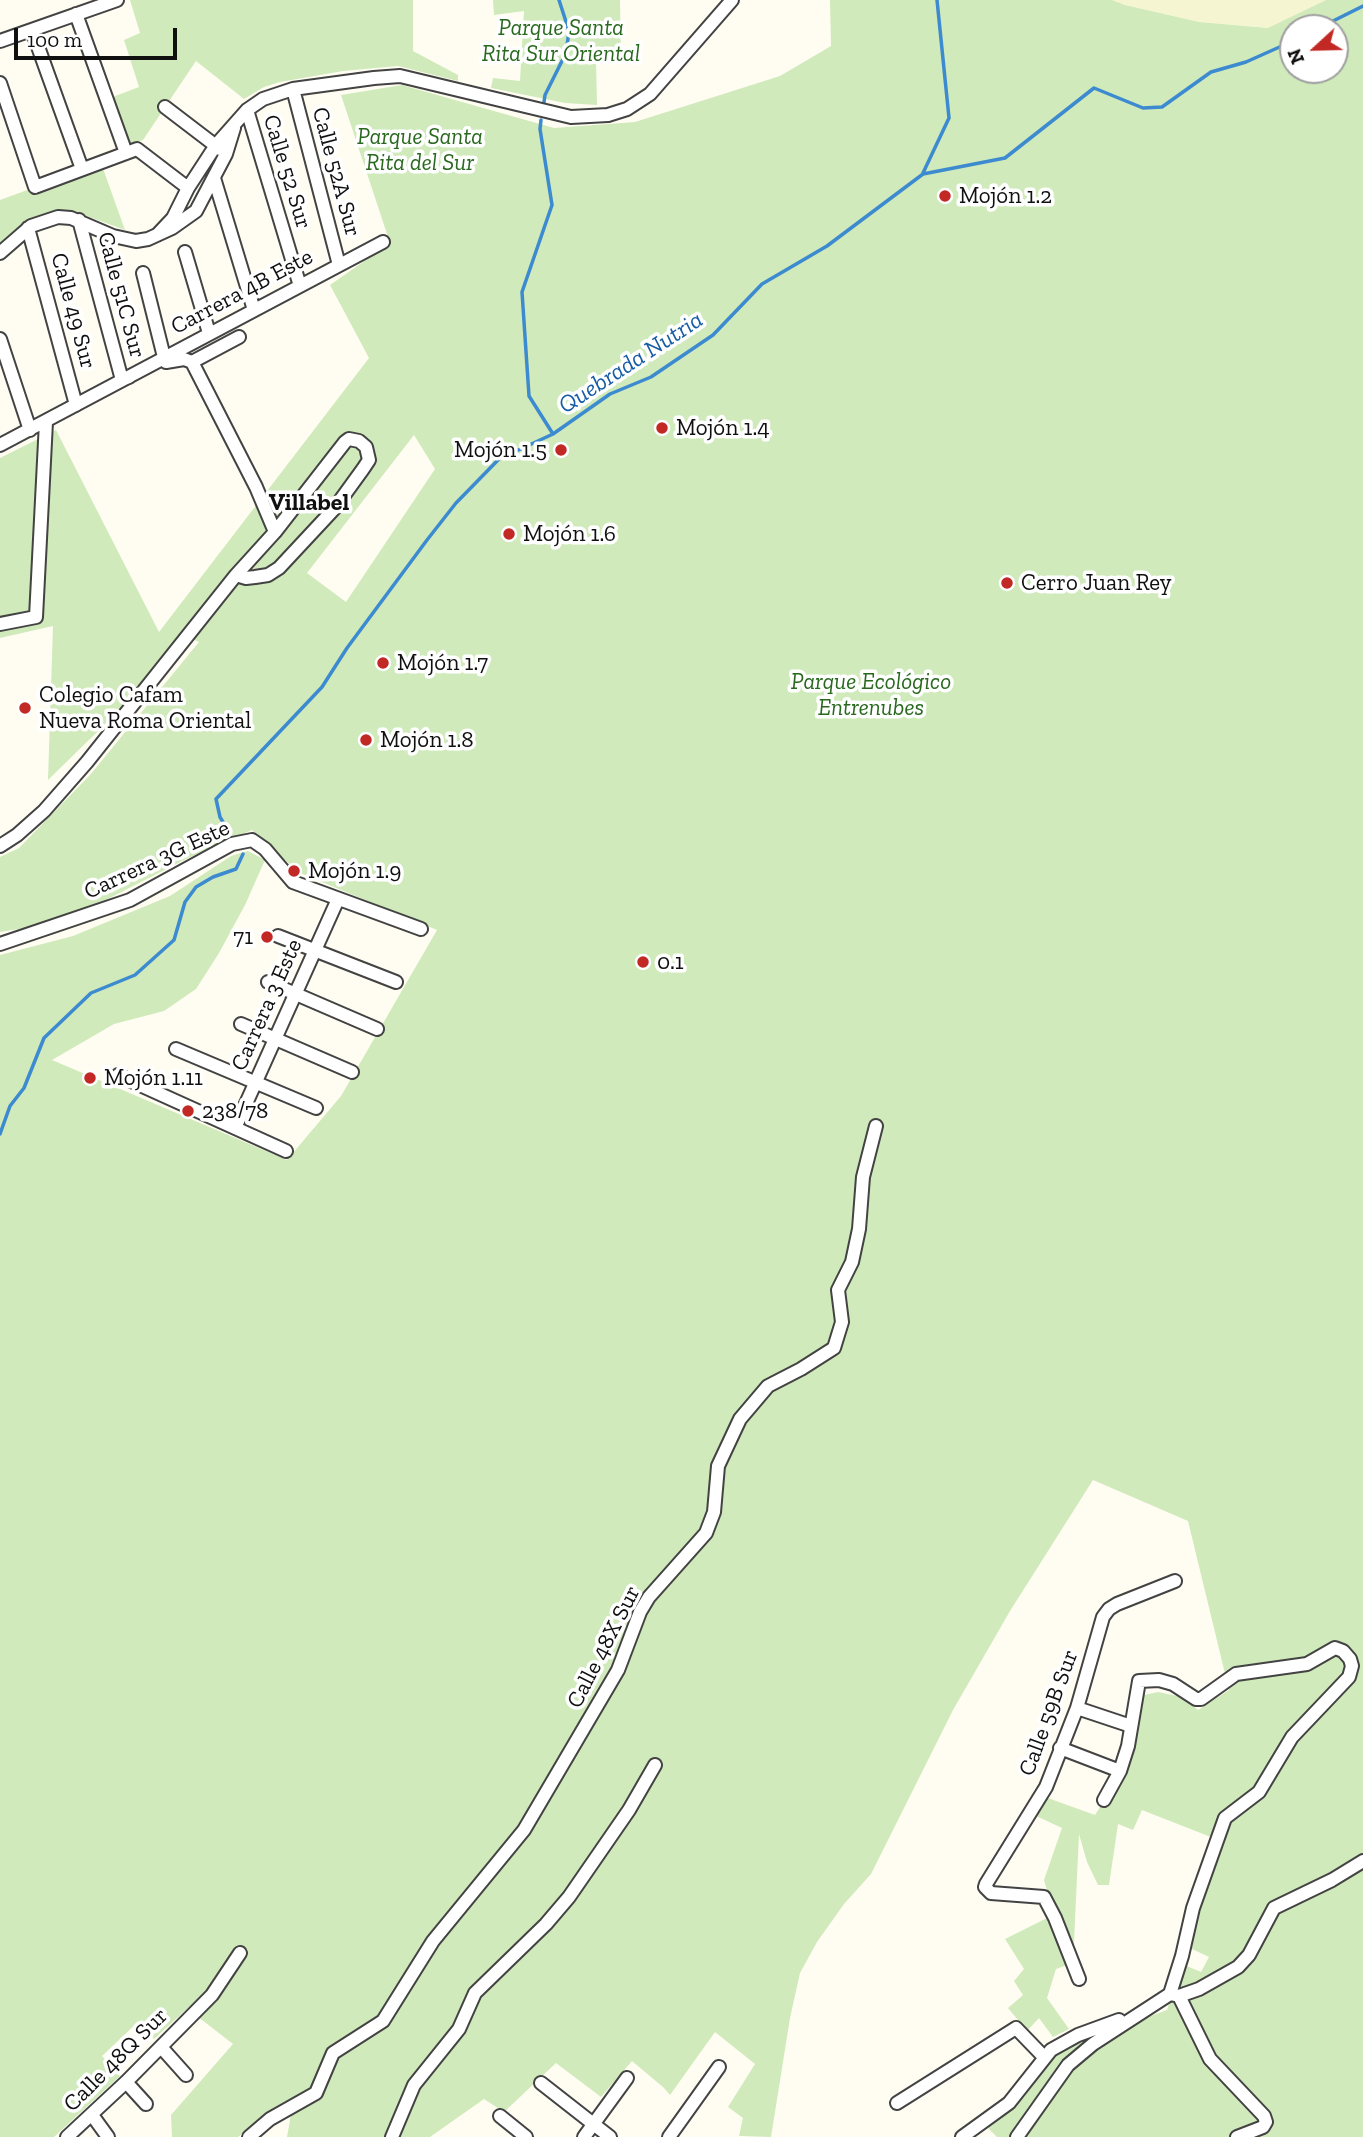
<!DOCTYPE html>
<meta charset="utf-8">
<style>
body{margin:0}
#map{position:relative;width:1363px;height:2137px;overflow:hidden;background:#fffdf2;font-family:"Zilla Slab",serif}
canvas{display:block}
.north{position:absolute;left:1279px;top:14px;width:70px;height:70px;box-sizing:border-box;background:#fff;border:2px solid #9f9f9f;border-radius:50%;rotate:248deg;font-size:19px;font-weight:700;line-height:28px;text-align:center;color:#101010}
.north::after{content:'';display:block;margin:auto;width:24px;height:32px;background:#c22925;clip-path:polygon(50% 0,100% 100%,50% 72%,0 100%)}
.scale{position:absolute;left:14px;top:28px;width:163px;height:32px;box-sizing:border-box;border:4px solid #101010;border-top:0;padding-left:9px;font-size:21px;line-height:24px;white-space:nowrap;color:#101010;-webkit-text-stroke:5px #fff;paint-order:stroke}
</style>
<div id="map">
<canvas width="1363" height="2137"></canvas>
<div class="north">N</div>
<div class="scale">100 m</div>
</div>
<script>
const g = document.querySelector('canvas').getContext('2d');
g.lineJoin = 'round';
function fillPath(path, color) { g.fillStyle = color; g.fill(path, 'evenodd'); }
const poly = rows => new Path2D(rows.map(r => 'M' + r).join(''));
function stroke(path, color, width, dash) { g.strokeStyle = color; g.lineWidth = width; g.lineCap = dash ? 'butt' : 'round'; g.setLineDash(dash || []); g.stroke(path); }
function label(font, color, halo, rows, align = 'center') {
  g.font = font + ' "Zilla Slab",serif'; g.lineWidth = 7; g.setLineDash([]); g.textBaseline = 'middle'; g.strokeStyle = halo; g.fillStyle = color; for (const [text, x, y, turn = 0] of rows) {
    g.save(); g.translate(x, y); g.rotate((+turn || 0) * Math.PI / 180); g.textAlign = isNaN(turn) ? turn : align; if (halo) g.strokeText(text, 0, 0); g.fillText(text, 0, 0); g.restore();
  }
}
fillPath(poly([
 [1112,0,1326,0,1269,28,1199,22,1125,5]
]), '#f6f5d2');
fillPath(poly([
 [130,0,413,0,413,51,458,75,458,81,398,66,343,71,280,82,264,87,244,99,196,61,143,140,127,146,110,98,139,87,124,40,140,33],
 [493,0,620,0,621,59,596,60,597,105,565,103,491,88,493,78,520,81,524,11,494,15],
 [830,0,1112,0,1125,5,1199,22,1268,28,1326,0,1363,0,1363,2137,997,2137,986,2126,1010,2110,1025,2096,1039,2072,1052,2057,1072,2045,1167,2010,1182,1964,1201,1972,1209,1957,1190,1948,1197,1907,1221,1841,1142,1810,1133,1830,1118,1824,1109,1885,1098,1885,1087,1862,1079,1834,1073,1963,1056,1969,1047,1998,1069,2029,1053,2037,1039,2018,1027,2031,1008,2008,1023,1995,1014,1981,1024,1969,1005,1939,1047,1918,1055,1918,1044,1880,1062,1828,1034,1815,1045,1797,1095,1815,1122,1771,1144,1695,1158,1692,1182,1697,1198,1710,1229,1690,1188,1521,1093,1480,1010,1611,953,1710,871,1874,844,1904,817,1942,800,1973,790,2018,771,2137,739,2136,743,2118,728,2107,755,2064,715,2032,670,2095,664,2088,632,2061,601,2097,556,2063,504,2112,484,2099,430,2137,287,2137,291,2114,308,2103,298,2095,275,2107,238,2137,172,2137,171,2115,233,2044,193,2013,190,2006,154,2039,138,2022,102,2056,120,2076,54,2137,0,2137,0,955,73,936,170,896,231,856,248,851,265,860,245,905,219,953,196,989,164,1011,114,1024,52,1060,287,1160,341,1096,437,930,298,872,252,830,186,859,96,905,25,928,0,932,0,857,19,848,90,775,199,642,182,635,138,692,48,780,53,626,0,638,0,458,56,430,159,632,369,358,330,285,390,243,341,95,402,85,554,128,635,122,780,76,831,46],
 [1293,28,1335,28,1335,70,1293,70],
 [414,435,435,469,346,602,307,573],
 [101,163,125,230,73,211,53,212,29,221,16,229,0,245,0,200]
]), '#d0eabb');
stroke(poly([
 [1319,28,1363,6],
 [544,102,545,95,566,53,569,31,559,0],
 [541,120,540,129,552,205,522,292,529,396,553,434],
 [923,173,949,118,937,0],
 [229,832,220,817,216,799,322,687,347,648,427,540,456,503,499,459,553,434,610,394,651,377,713,335,762,284,827,246,923,174,1005,158,1094,88,1143,108,1162,107,1211,72,1246,62,1293,41],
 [0,1134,10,1106,24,1088,44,1038,91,993,135,975,174,940,185,902,196,887,213,877,236,869,243,854]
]), '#3c8acf', 3.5);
const minor = poly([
 [76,14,126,153],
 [32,30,82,169],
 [0,41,117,0],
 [0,83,35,187,137,149,188,188],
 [293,89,339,265],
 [165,107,220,149],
 [247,110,300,286],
 [214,178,254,310],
 [79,220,122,380,129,377],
 [28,228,76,405],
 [157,235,173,218,188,188,216,145,247,110,263,99,293,89,374,78,400,76,571,117,608,115,627,109,650,94,732,0],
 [185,252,209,333],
 [0,253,31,226,58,217,71,218,113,236,136,241,148,239,172,228,196,211,226,154,234,128],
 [143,273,164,357],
 [0,339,30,430],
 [166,362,184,359,192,362],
 [192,362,256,487,275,532],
 [192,362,239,337],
 [0,445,383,242],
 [0,624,36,617,46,422],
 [0,846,17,835,44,811,87,762,236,575,275,532,345,442,349,439,359,441,366,447,369,460,363,469,334,509,279,568,268,575,255,577,246,578,236,575],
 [278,936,396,982],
 [0,944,130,900,232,844,252,840,265,849,293,882,421,929],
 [268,982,377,1029],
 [241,1024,352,1072],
 [176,1049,316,1108],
 [118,1075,286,1151],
 [235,1128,338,899],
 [1077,1708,1131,1726],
 [1060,1748,1120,1771],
 [1079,1979,1055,1918,1044,1897,991,1893,985,1887,986,1884,1046,1787,1077,1708,1103,1617,1109,1609,1117,1604,1175,1581],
 [1170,1994,1179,1996,1199,1989,1238,1967,1249,1955,1274,1908,1332,1880,1363,1861],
 [1179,1996,1210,2059,1264,2116,1266,2122,1263,2127,1237,2137],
 [161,2047,186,2075],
 [126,2082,146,2104],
 [541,2083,610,2137],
 [897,2103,1016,2028,1044,2057],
 [92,2115,108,2137],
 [500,2116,526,2137],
 [67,2137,126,2082,212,1995,240,1953],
 [249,2137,270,2119,316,2093,333,2053,383,2021,433,1941,524,1830,618,1670,640,1612,649,1597,706,1533,714,1512,718,1466,740,1419,768,1386,801,1369,834,1348,842,1322,838,1290,852,1262,859,1229,863,1177,876,1126],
 [392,2137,414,2085,459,2029,475,1993,546,1924,569,1897,629,1810,655,1765],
 [584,2137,627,2078],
 [669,2137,719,2067],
 [962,2137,1009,2103,1051,2050,1078,2035,1119,2020],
 [1017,2137,1068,2065,1093,2044,1170,1994,1182,1956,1193,1908,1225,1818,1259,1792,1292,1737,1349,1677,1352,1666,1350,1659,1343,1651,1335,1648,1307,1664,1236,1674,1201,1699,1196,1699,1173,1684,1159,1680,1139,1681,1128,1746,1120,1771,1104,1800]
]);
stroke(minor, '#434343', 16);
stroke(minor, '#fff', 12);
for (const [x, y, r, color] of [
 [945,196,7,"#c22925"],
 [662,428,7,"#c22925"],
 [561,450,7,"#c22925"],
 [509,534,7,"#c22925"],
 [1007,583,7,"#c22925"],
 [383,663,7,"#c22925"],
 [25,708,7,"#c22925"],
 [366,740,7,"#c22925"],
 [294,871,7,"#c22925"],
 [267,937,7,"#c22925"],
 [643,962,7,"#c22925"],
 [90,1078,7,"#c22925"],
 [188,1111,7,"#c22925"]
]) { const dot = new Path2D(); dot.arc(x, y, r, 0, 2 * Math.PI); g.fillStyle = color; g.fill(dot); stroke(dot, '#fff', 2.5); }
label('italic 23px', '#28691e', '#fff', [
 ["Parque Santa",561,28],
 ["Rita Sur Oriental",561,54],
 ["Parque Santa",420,137],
 ["Rita del Sur",420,163],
 ["Parque Ecológico",871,682],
 ["Entrenubes",871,708]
]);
label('23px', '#101010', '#fff', [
 ["Calle 52 Sur",287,172,73],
 ["Calle 52A Sur",336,172,75],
 ["Carrera 4B Este",242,292,-28],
 ["Calle 51C Sur",121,295,75],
 ["Calle 49 Sur",73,311,75],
 ["Carrera 3G Este",157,860,-25],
 ["Carrera 3 Este",267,1005,-66],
 ["Calle 48X Sur",604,1647,-63],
 ["Calle 59B Sur",1049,1713,-70],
 ["Calle 48Q Sur",116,2060,-45]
]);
label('23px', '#101010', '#fff', [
 ["Mojón 1.2",959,196],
 ["Mojón 1.4",676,428],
 ["Mojón 1.5",547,450,"right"],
 ["Mojón 1.6",523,534],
 ["Cerro Juan Rey",1021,583],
 ["Mojón 1.7",397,663],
 ["Colegio Cafam",39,695],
 ["Nueva Roma Oriental",39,721],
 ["Mojón 1.8",380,740],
 ["Mojón 1.9",308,871],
 ["71",253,937,"right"],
 ["0.1",657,962],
 ["Mojón 1.11",104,1078],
 ["238/78",202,1111]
], 'left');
label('italic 24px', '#165ca4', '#fff', [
 ["Quebrada Nutria",631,363,-33]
]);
label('bold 24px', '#101010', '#fff', [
 ["Villabel",309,503]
]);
</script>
